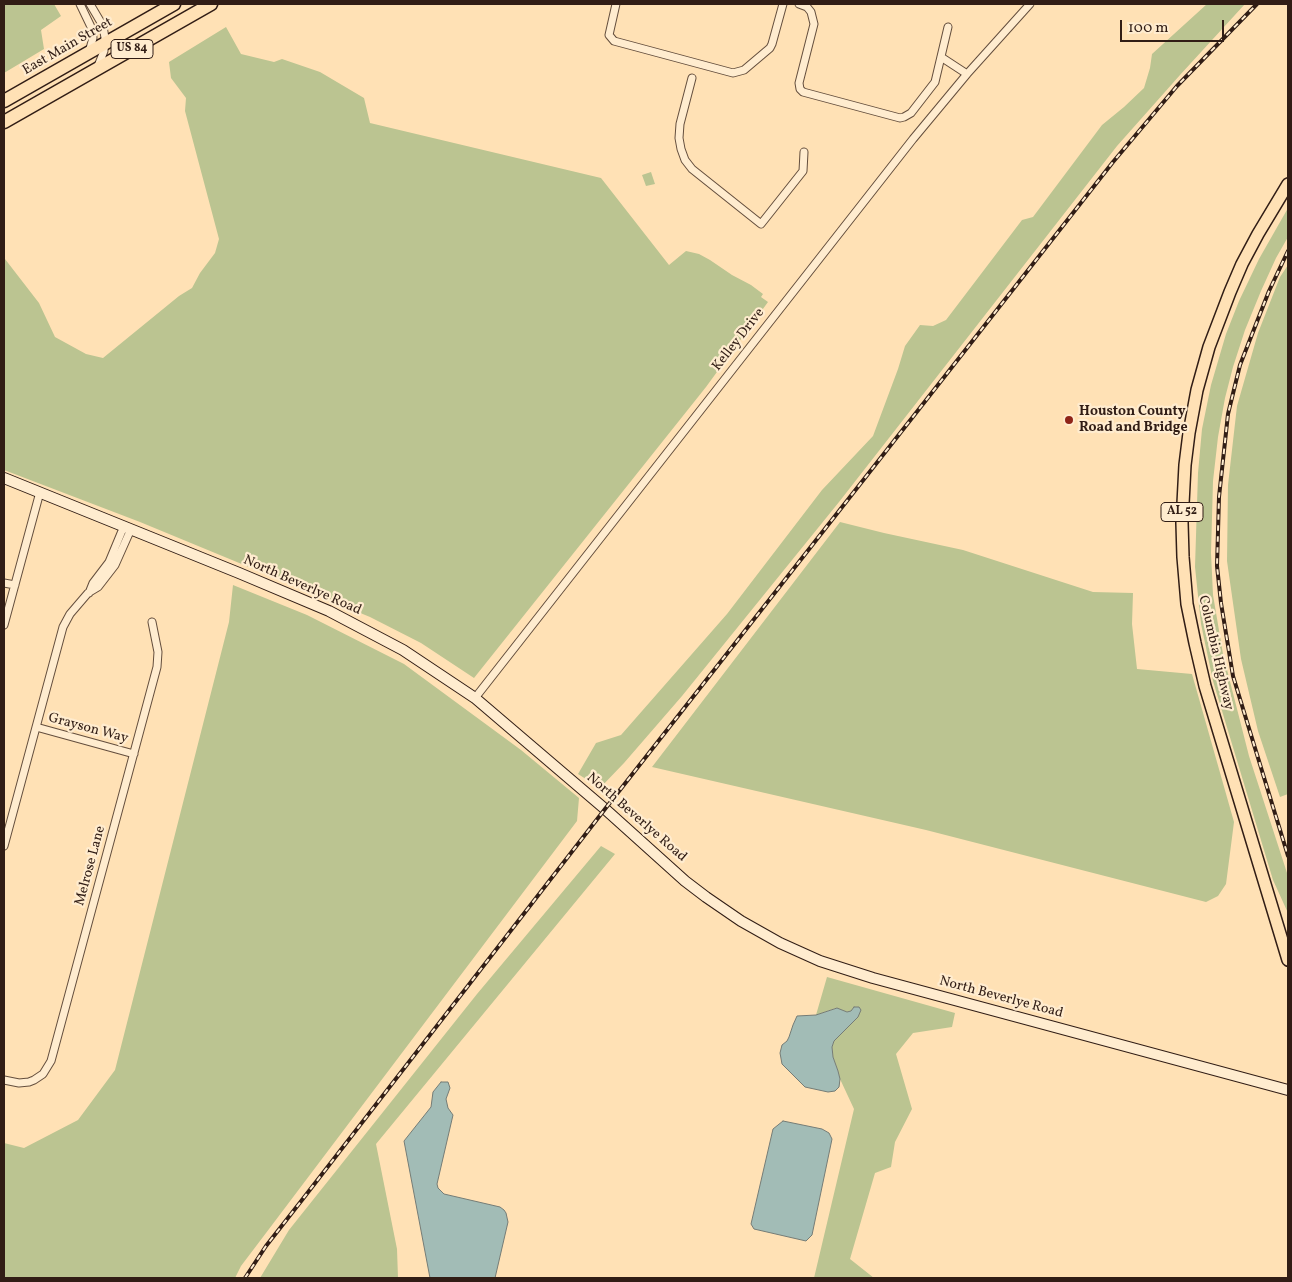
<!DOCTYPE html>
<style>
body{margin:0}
#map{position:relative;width:1292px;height:1282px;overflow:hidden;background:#ffe1b5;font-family:Vollkorn,serif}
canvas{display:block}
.frame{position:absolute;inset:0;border:5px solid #311d15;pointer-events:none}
.scale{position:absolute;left:1120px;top:20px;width:104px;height:22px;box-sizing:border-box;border:2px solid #311d15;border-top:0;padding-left:6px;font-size:15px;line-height:18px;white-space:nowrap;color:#311d15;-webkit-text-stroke:4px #ffeccf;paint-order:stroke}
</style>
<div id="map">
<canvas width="1292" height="1282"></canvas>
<div class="frame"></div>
<div class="scale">100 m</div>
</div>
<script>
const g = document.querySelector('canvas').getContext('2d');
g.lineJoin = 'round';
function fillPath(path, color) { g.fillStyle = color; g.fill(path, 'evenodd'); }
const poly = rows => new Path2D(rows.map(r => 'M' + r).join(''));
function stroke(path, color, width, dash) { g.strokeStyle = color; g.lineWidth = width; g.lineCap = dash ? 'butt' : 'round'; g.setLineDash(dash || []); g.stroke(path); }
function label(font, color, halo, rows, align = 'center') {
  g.font = font + ' Vollkorn,serif'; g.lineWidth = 4.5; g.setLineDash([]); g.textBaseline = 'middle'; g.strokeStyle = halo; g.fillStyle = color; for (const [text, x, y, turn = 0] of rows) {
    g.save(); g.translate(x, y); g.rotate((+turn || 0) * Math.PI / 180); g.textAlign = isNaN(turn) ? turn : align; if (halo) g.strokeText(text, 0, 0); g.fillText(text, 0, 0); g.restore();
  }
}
fillPath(poly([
 [4,4,54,4,61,16,41,30,44,49,4,73],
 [1207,4,1245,4,1180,75,1117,146,839,502,682,696,624,763,600,788,578,774,596,743,621,735,727,614,822,490,873,436,898,369,905,346,920,325,933,326,946,320,1022,220,1033,217,1102,125,1124,107,1144,88,1150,68,1152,54],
 [226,27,241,54,274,62,282,59,320,72,364,98,370,123,601,178,669,265,686,251,699,254,710,260,732,275,751,285,763,294,761,297,768,302,706,387,474,678,421,643,370,617,140,522,4,470,4,255,5,259,39,303,55,337,86,354,103,358,179,296,192,288,200,273,215,253,219,239,185,111,186,98,171,78,169,62],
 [651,172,655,184,646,186,642,175],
 [1288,208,1288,237,1276,258,1261,291,1245,330,1233,367,1225,398,1218,437,1213,481,1211,553,1213,595,1223,654,1249,756,1288,876,1288,913,1273,880,1213,681,1201,624,1195,567,1198,473,1202,429,1211,385,1226,334,1239,301,1259,259],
 [1288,265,1288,794,1280,797,1258,731,1241,659,1227,561,1228,485,1237,406,1258,333,1280,277],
 [840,522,884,533,963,550,1093,592,1133,593,1132,624,1137,669,1192,674,1234,822,1226,884,1218,896,1206,902,926,830,652,767],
 [233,585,307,615,404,664,521,750,579,798,577,821,266,1233,241,1266,235,1278,4,1278,4,1143,24,1148,78,1120,115,1070,229,622],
 [601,846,615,854,376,1144,397,1249,398,1278,260,1278,289,1230,477,994],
 [827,977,955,1013,952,1027,913,1033,896,1054,912,1109,895,1142,891,1167,875,1173,850,1259,874,1278,814,1278,854,1109,840,1079,838,1071,833,1057,832,1047,834,1041,858,1017,851,1011,847,1012,836,1008,816,1015]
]), '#bbc491');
const water = poly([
 [854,1007,859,1007,861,1010,858,1017,834,1041,832,1047,833,1057,838,1071,840,1079,839,1087,835,1091,828,1092,805,1087,782,1064,780,1053,782,1045,787,1041,789,1037,793,1025,797,1016,816,1015,837,1008,847,1012,851,1011,854,1007],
 [441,1082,448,1082,450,1088,446,1099,448,1108,453,1115,437,1184,438,1188,444,1194,500,1207,504,1210,506,1213,508,1222,495,1278,430,1278,404,1141,431,1107,433,1092,441,1082],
 [783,1121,822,1129,829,1133,832,1139,812,1235,806,1241,754,1229,751,1224,773,1129,783,1121]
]);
fillPath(water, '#a2bcb6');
stroke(water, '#757c76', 1);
const street = poly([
 [80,4,92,29,93,38,89,52],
 [90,4,103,26,105,38,104,51,98,66],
 [616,4,609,35,614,41,733,73,744,70,770,48,772,44,783,4],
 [799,4,807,7,811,12,814,24,799,83,800,89,803,92,900,118,904,117,911,113,935,82,948,27],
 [941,57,967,74],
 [692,78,680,124,679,138,681,149,685,160,692,169,761,224,803,171,804,152],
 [4,583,15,585],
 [89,593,93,583,109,562,124,526],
 [4,625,40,492],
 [475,698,913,139,967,74,1030,4],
 [36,727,134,754],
 [4,846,63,627,70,614,88,593,98,587,115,565,131,529],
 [4,1080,19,1083,29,1082,34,1080,43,1074,51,1061,157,667,158,652,152,622]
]);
const secondary = poly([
 [4,478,239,573,329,611,403,650,475,698,605,809,685,881,706,897,741,921,780,943,820,961,873,978,1288,1090]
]);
const primary = poly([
 [1288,184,1258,234,1242,264,1230,292,1209,347,1197,390,1189,433,1185,465,1182,523,1183,557,1187,604,1195,643,1205,686,1288,960]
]);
const highway = poly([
 [4,101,174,4],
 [4,122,211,4]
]);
stroke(street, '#644e3d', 9);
stroke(secondary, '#311d15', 12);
stroke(primary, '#311d15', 14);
stroke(highway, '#311d15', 15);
stroke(street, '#ffeccf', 7);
stroke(secondary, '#ffeccf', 10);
stroke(primary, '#ffe1b5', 11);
stroke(highway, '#ffe1b5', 12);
const rail = poly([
 [1288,251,1269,291,1240,365,1228,414,1219,497,1217,566,1221,603,1233,676,1288,856],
 [245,1278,266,1246,302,1200,605,809,1113,162,1177,86,1257,4]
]);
stroke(rail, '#311d15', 4);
stroke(rail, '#ffeccf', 2, [5.5]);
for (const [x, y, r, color] of [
 [1069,420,5,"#8f2418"]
]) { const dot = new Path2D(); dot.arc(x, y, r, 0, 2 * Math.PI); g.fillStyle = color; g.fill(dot); stroke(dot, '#ffeccf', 2); }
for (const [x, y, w] of [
 [132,49,42],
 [1182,512,42]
]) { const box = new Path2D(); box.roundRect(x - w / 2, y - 9.5, w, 19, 4); g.fillStyle = '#ffeccf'; g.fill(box); stroke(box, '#311d15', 1); }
label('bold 12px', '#311d15', null, [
 ["US 84",132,49],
 ["AL 52",1182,512]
]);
label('14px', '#311d15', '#ffeccf', [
 ["East Main Street",68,47,-30],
 ["Kelley Drive",739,340,-52],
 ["North Beverlye Road",302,586,24],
 ["Columbia Highway",1215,653,77],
 ["Grayson Way",88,729,15],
 ["North Beverlye Road",636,818,41],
 ["Melrose Lane",91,866,-75],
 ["North Beverlye Road",1001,998,15]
]);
label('bold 14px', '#311d15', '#ffeccf', [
 ["Houston County",1079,412],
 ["Road and Bridge",1079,428]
], 'left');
</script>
